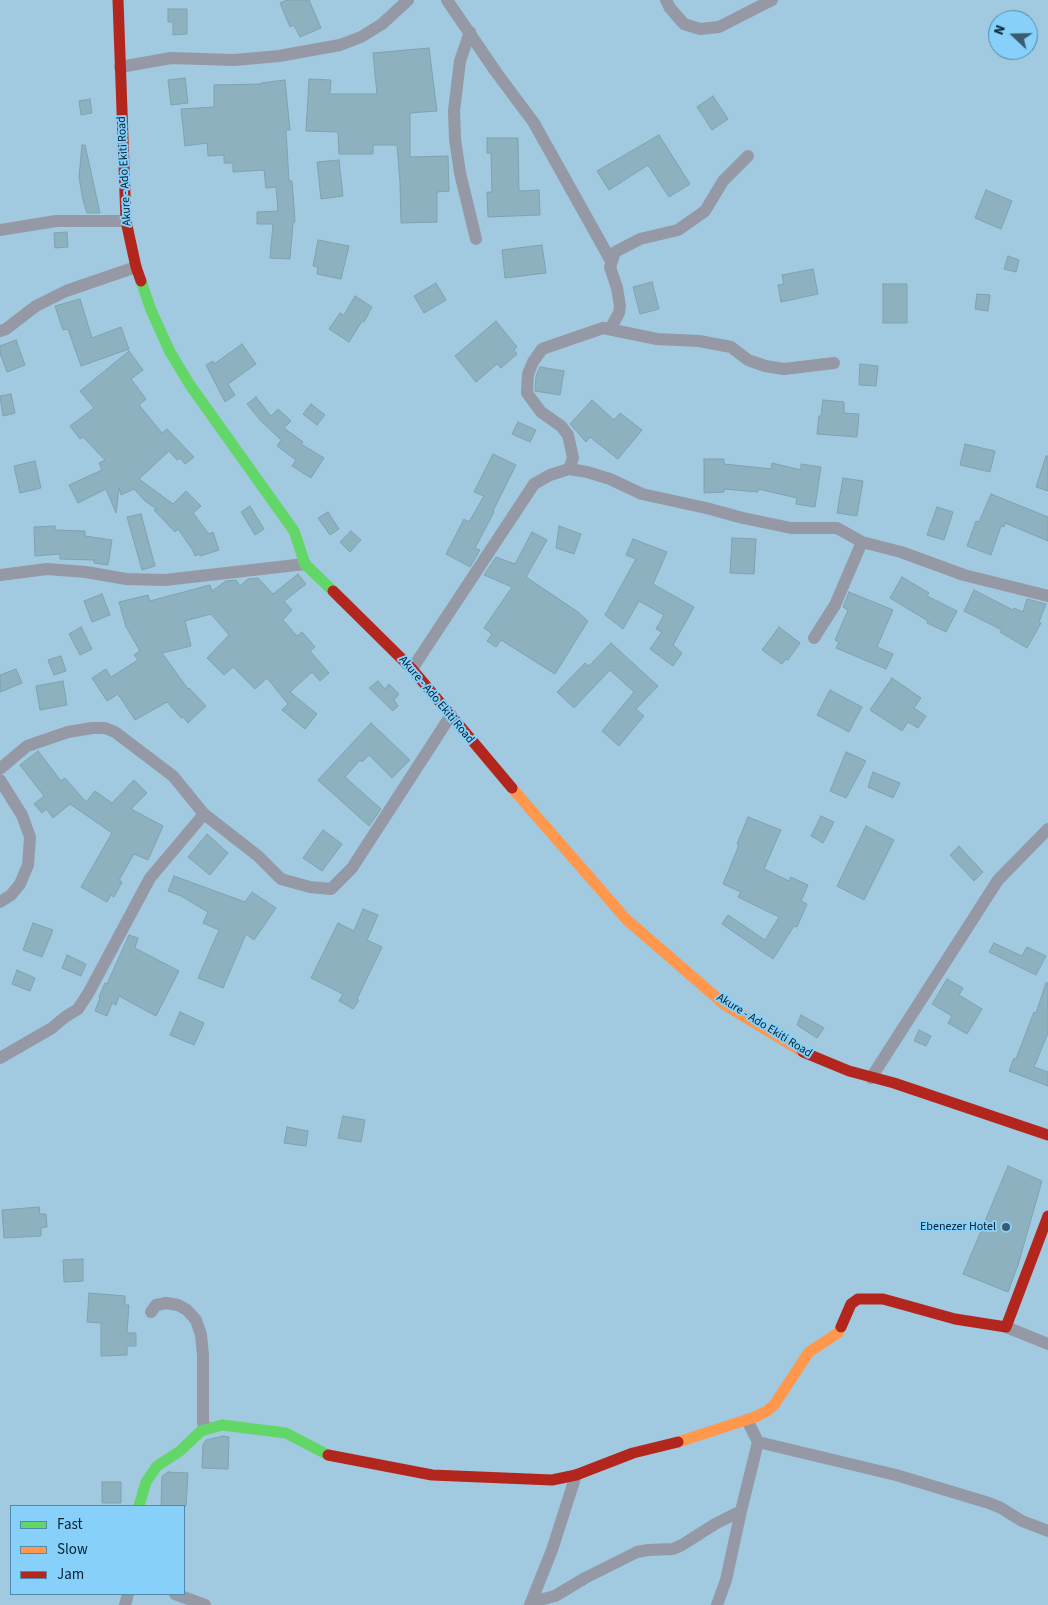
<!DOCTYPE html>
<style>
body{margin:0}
#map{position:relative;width:1048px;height:1605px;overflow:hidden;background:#a1c9df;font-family:"Source Sans 3",sans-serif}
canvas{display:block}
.legend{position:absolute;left:10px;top:1505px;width:175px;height:90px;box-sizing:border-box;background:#86d0fa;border:1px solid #518aaa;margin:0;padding:6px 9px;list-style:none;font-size:15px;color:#022232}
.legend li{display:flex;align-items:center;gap:10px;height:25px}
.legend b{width:25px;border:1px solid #518aaa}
.north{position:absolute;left:988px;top:10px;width:50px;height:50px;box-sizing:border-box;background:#86d0fa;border:1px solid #518aaa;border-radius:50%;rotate:291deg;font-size:14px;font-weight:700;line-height:20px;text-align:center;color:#022232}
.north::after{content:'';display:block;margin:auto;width:18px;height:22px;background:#3a5c6f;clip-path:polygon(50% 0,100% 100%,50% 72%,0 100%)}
</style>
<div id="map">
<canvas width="1048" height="1605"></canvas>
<ul class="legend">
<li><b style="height:6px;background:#63d668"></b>Fast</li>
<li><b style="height:6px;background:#ff974d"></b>Slow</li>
<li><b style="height:6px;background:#b3261e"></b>Jam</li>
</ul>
<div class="north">N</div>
</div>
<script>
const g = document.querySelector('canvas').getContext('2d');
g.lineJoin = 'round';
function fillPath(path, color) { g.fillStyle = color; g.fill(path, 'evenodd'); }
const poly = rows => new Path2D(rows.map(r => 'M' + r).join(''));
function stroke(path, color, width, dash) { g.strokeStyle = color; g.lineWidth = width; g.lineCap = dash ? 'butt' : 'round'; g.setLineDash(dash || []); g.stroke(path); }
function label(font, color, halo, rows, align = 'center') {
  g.font = font + ' "Source Sans 3",sans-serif'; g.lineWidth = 4; g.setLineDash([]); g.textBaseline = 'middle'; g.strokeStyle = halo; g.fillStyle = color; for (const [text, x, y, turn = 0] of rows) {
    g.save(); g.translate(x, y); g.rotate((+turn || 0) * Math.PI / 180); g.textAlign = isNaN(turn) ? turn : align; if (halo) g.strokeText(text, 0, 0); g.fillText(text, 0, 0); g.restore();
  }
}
const building = poly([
 [287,0,309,0,321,28,300,37,294,25,290,27,280,3,287,0],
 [168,9,187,9,187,34,173,35,173,22,168,22,168,9],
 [429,48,437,111,410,113,410,157,448,156,449,191,437,192,437,222,401,223,400,182,397,145,373,145,373,154,339,154,338,132,306,131,309,79,331,80,330,94,377,94,373,53,429,48],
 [185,78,188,103,171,105,168,80,185,78],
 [285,80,290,130,286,130,289,181,292,181,294,207,295,222,293,223,290,259,270,258,273,224,257,224,257,212,278,211,276,187,266,188,264,170,233,172,233,163,224,163,224,155,208,156,207,143,185,146,181,109,214,107,214,85,261,84,261,83,285,80],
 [713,96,728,119,712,130,697,107,713,96],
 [90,99,92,113,81,115,79,101,90,99],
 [659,135,690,184,669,197,648,165,609,190,597,171,659,135],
 [487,138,518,138,519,191,539,190,540,215,488,217,487,192,492,192,491,153,487,153,487,138],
 [82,145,85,145,100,213,87,213,83,200,79,177,82,145],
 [339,160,343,196,321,199,317,162,339,160],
 [986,190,1012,201,1001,229,975,218,986,190],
 [67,232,68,247,55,248,54,233,67,232],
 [318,240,349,246,341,279,317,274,318,267,313,266,318,240],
 [542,245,546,273,505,278,502,250,542,245],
 [1008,256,1019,260,1016,272,1004,269,1008,256],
 [813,269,818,294,781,302,778,285,784,284,782,275,813,269],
 [652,282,659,309,640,314,633,287,652,282],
 [436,283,446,300,424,313,414,296,436,283],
 [883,284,907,284,907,323,883,323,883,284],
 [977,294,990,295,988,311,975,309,977,294],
 [355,296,372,307,364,322,362,321,349,342,329,329,340,313,344,315,355,296],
 [80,299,92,338,121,327,129,349,81,366,68,329,63,330,55,306,80,299],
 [496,321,517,347,514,350,517,354,501,368,497,364,476,382,455,356,496,321],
 [16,340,25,365,7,372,0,353,0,346,16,340],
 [242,344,256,364,228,384,235,395,225,402,206,365,213,361,214,364,242,344],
 [129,351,143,370,131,379,146,399,139,405,162,433,167,429,194,457,185,464,180,458,177,460,169,451,139,479,173,504,186,491,201,506,193,513,209,534,213,532,219,550,200,556,199,554,195,556,192,549,178,529,175,532,154,510,157,509,145,501,134,489,121,495,119,488,116,513,106,489,78,503,69,485,102,470,99,463,105,460,83,437,80,439,70,426,94,408,80,391,129,351],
 [860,364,878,366,876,386,859,385,860,364],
 [540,367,564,371,560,395,535,391,536,376,540,367],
 [11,394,15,413,3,416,0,396,11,394],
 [256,397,271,416,278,409,291,421,284,428,303,442,301,444,324,458,311,478,292,466,296,460,277,446,281,440,260,420,247,404,256,397],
 [592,400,614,420,620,413,642,430,618,459,590,437,586,442,570,424,592,400],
 [823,400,844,402,844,413,859,414,857,437,817,434,819,416,821,416,823,400],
 [311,404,325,415,317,425,303,414,311,404],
 [518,422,536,430,530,442,512,434,518,422],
 [965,444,995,451,990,472,960,465,965,444],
 [493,454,516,465,493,511,494,512,475,548,480,550,470,567,446,554,464,519,469,522,484,496,474,492,493,454],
 [1046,456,1048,456,1048,491,1036,487,1046,456],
 [704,459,724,459,724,464,771,469,772,463,801,470,801,464,821,467,815,507,796,504,797,498,758,489,758,492,724,489,724,492,704,493,704,459],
 [35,461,41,488,20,493,14,466,35,461],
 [843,478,863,481,857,516,837,513,843,478],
 [991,494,1048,517,1048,541,1005,523,1004,527,1001,526,991,555,967,546,976,521,979,522,991,494],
 [250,506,264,529,255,535,241,512,250,506],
 [937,507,953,512,944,540,927,535,937,507],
 [328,512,339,529,330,535,318,518,328,512],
 [141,514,155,566,142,570,127,517,141,514],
 [55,526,55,530,85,531,85,536,112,540,108,565,94,563,94,560,60,559,60,554,35,556,34,527,55,526],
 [559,526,581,534,574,554,556,548,559,526],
 [351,531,361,540,350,552,340,542,351,531],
 [532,532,547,540,526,577,578,612,588,621,555,674,501,640,496,647,487,641,492,634,484,628,512,587,484,575,496,557,515,564,532,532],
 [732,538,756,539,754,574,730,573,732,538],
 [633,539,667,552,653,584,694,607,673,645,682,653,673,666,650,649,662,632,656,629,664,615,639,601,623,629,605,615,636,559,626,555,633,539],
 [298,574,306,584,284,601,292,610,283,620,297,636,302,632,315,647,310,651,329,673,320,681,312,672,290,692,317,714,305,729,282,710,288,704,267,678,255,689,233,667,224,675,207,658,229,635,211,614,185,621,191,646,162,653,188,689,189,688,206,706,188,723,183,717,181,718,167,702,135,720,118,694,107,701,92,678,106,669,111,677,138,660,134,655,140,651,126,627,119,602,148,595,150,601,210,585,212,591,226,581,236,580,240,586,248,579,258,578,273,594,298,574],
 [902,577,929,593,927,596,957,611,946,632,927,623,928,621,890,598,902,577],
 [974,590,1013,610,1014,608,1023,612,1027,599,1046,604,1039,622,1041,623,1027,648,1000,632,1002,630,964,611,974,590],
 [849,592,893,610,877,647,893,654,886,669,836,648,839,642,835,640,848,610,843,607,849,592],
 [102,594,110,615,92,622,84,601,102,594],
 [81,627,92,649,80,655,69,634,81,627],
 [779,627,800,643,788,660,786,659,782,664,762,650,779,627],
 [611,643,658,686,636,709,644,716,619,746,602,731,634,692,610,670,574,708,557,692,585,663,589,666,611,643],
 [61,656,66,671,54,675,48,660,61,656],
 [16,669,22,683,0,692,0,675,16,669],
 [892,678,921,698,914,708,926,716,918,728,908,722,902,731,870,710,892,678],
 [63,681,67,705,40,710,36,686,63,681],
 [378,681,385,689,389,684,399,694,394,700,398,706,393,711,369,688,378,681],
 [830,690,862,707,849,732,817,715,830,690],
 [371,723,410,760,392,778,369,755,362,762,360,760,345,777,381,809,369,826,318,780,371,723],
 [38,751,61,781,65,778,86,802,95,791,112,803,134,780,147,793,131,809,163,826,148,860,134,854,119,880,122,882,114,897,111,895,107,902,81,887,112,833,70,804,53,818,46,809,42,813,34,804,44,796,20,765,38,751],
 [846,752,866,761,846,798,830,791,846,752],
 [873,772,900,783,893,798,868,787,873,772],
 [821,816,834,822,823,843,811,836,821,816],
 [748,817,781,830,764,869,789,881,791,877,808,885,801,901,807,904,797,927,794,926,773,959,722,924,728,915,765,940,779,917,738,897,741,892,723,884,739,845,737,844,748,817],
 [866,826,894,840,864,900,837,886,866,826],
 [323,830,342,844,322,871,303,858,323,830],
 [207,834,228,853,210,875,188,857,207,834],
 [959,846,983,872,974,881,950,855,959,846],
 [174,876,245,902,252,892,276,908,254,940,246,934,223,988,198,978,219,930,203,923,208,912,181,896,168,891,174,876],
 [363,909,378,915,367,940,382,947,357,999,359,1000,353,1009,339,1001,343,994,311,978,338,923,354,931,363,909],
 [33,923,53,930,42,957,23,950,33,923],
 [129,935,138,938,135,948,179,971,156,1016,119,996,116,1005,112,1003,107,1016,95,1011,100,998,99,997,105,983,107,984,129,935],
 [994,943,1022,956,1027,947,1046,956,1036,975,989,952,994,943],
 [67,955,86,964,81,976,62,968,67,955],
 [17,970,35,978,30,991,12,984,17,970],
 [947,979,963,988,959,995,982,1009,967,1034,948,1023,952,1016,932,1004,947,979],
 [1046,983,1048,983,1048,1033,1034,1067,1048,1072,1048,1086,1009,1071,1014,1058,1016,1059,1034,1012,1036,1013,1046,983],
 [180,1012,204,1023,194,1045,170,1035,180,1012],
 [801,1015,824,1028,817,1038,797,1025,801,1015],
 [919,1030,931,1036,926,1046,914,1041,919,1030],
 [343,1116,365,1120,361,1142,338,1138,343,1116],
 [287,1127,308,1131,306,1146,284,1143,287,1127],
 [1008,1166,1042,1181,1018,1265,1008,1292,963,1274,1008,1166],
 [39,1207,40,1214,46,1214,47,1227,41,1228,41,1236,4,1238,2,1210,39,1207],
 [83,1259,83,1281,64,1282,63,1260,83,1259],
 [89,1293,125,1296,125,1305,129,1305,127,1333,136,1333,136,1346,127,1346,127,1355,101,1356,101,1323,87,1322,89,1293],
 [223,1436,229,1437,228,1469,202,1468,203,1444,206,1440,223,1436],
 [168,1472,188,1473,186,1506,161,1506,162,1476,168,1472],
 [102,1482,121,1482,121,1503,102,1503,102,1482]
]);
fillPath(building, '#8db1bf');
stroke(building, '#7ea2b0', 1);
stroke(poly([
 [447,0,496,72,534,123,611,261],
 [666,0,670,8,684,24,700,29,719,27,772,0],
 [470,32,460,61,454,111,455,139,460,173,476,239],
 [120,67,171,58,234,60,279,56,340,45,361,37,382,24,408,0],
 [0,230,56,221,126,221],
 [610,329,619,313,620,306,617,288,610,267,615,252,640,239,678,230,705,211,723,181,748,156],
 [0,331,6,329,36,306,66,291,136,267],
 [569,469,573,458,568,435,561,426,541,412,527,393,528,374,533,362,542,349,603,328,657,339,699,341,731,347,748,360,765,366,784,369,834,363],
 [0,575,47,569,86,572,126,579,165,580,305,564],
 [814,638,835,605,862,542],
 [412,669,534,484,550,475,569,469,587,472,610,479,642,494,706,508,743,518,791,528,837,528,862,542,901,552,964,575,1048,596],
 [0,769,27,746,68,732,92,728,105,728,115,732,173,776,204,814,258,856,281,879,310,887,331,889,352,868,451,715],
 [0,780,22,815,30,837,28,865,20,884,11,895,0,902],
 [0,1058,52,1028,65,1017,78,1009,89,992,150,878,204,814],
 [871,1078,998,880,1048,829],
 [151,1312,156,1305,166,1303,178,1305,187,1310,196,1320,201,1335,203,1355,203,1423,207,1428],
 [1006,1327,1048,1344],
 [758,1442,896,1475,989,1503,1001,1508,1022,1521,1048,1531],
 [175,1594,205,1605],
 [531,1602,555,1596,585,1578,637,1552,648,1550,673,1549,682,1545,715,1524,741,1511],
 [125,1605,128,1594],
 [530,1605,552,1550,576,1475],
 [717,1605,726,1580,741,1511,758,1442,747,1420]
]), '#9599a5', 12);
stroke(poly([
 [141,281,151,310,170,352,190,385,294,531,305,564,333,591],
 [139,1506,146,1482,157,1466,180,1451,201,1431,222,1425,286,1433,328,1455]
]), '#63d668', 11);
stroke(poly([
 [512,788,626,919,725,1005,803,1052],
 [678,1442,755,1417,767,1411,774,1405,809,1352,838,1333,841,1327]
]), '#ff974d', 11);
stroke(poly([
 [118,0,126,221,136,267,141,281],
 [333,591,412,669,512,788],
 [803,1052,849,1071,894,1083,1048,1135],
 [841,1327,851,1304,858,1299,883,1299,955,1319,1006,1327,1048,1216],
 [328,1455,432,1475,552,1480,576,1475,633,1453,678,1442]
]), '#b3261e', 11);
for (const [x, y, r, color] of [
 [1006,1227,5,"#3a5c6f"]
]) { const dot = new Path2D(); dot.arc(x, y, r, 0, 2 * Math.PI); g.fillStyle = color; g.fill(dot); stroke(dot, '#86d0fa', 2); }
label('12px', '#022232', '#86d0fa', [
 ["Akure - Ado Ekiti Road",125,171,-93],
 ["Akure - Ado Ekiti Road",436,700,50],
 ["Akure - Ado Ekiti Road",764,1026,32]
]);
label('12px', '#022232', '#86d0fa', [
 ["Ebenezer Hotel",996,1227]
], 'right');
</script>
